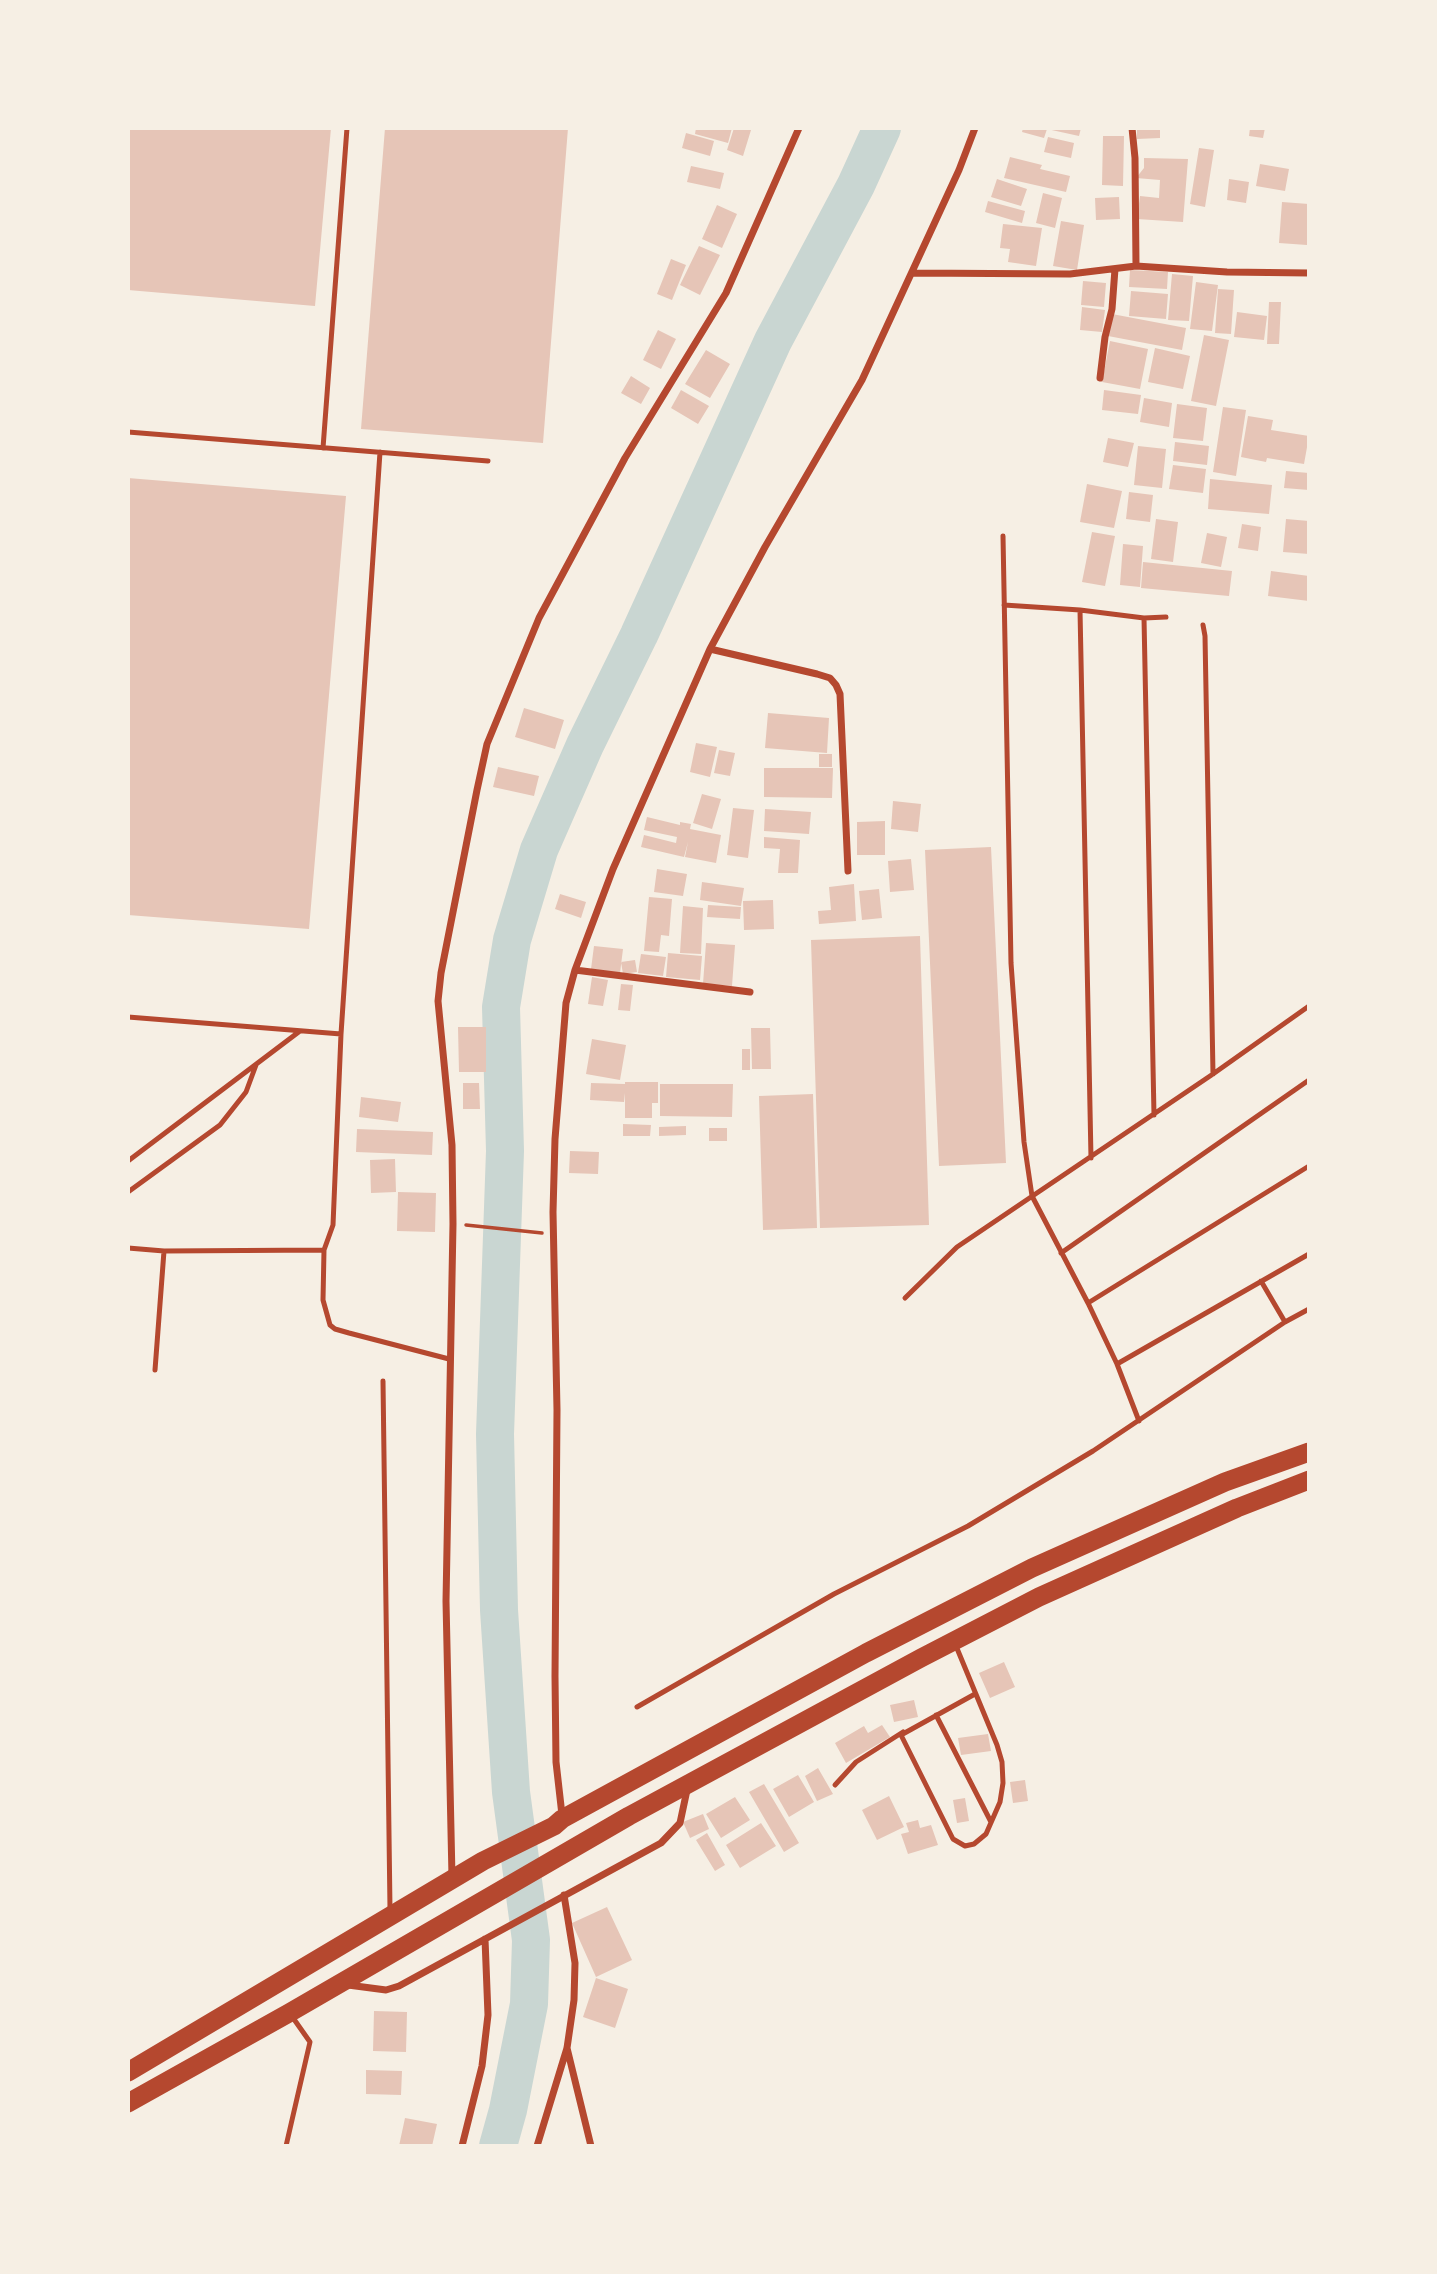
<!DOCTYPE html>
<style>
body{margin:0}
#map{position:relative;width:1437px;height:2274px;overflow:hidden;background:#f6efe4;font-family:"Nunito Sans",sans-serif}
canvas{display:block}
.frame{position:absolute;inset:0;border:130px solid #f6efe4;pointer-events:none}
</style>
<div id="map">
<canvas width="1437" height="2274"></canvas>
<div class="frame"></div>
</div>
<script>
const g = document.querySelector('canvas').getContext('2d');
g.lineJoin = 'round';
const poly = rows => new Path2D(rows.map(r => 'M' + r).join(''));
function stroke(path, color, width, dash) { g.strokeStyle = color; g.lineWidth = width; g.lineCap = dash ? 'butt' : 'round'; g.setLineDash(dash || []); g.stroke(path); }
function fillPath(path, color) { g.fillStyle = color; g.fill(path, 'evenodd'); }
stroke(poly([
 [498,2146,508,2110,529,2004,531,1940,511,1792,499,1610,495,1434,505,1151,501,1007,512,940,539,850,585,745,639,635,773,341,856,185,882,128]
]), '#c9d6d2', 38);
fillPath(poly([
 [128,128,331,128,315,306,128,290],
 [385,128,568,128,543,443,361,429],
 [696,128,732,128,728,143,695,134],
 [734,128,751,130,743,156,727,150],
 [1023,128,1081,128,1079,136,1047,129,1044,138,1022,132],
 [1137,128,1160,128,1160,138,1137,139],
 [1250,128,1265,128,1263,138,1249,136],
 [686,133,714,141,710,156,682,148],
 [1103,136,1124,136,1123,186,1102,185],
 [1048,137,1074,143,1071,158,1044,152],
 [1199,148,1214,150,1205,207,1190,204],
 [1010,157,1042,165,1040,169,1070,176,1066,192,1004,178],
 [1144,158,1188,159,1183,222,1137,219,1140,196,1159,198,1160,180,1136,178,1144,168],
 [1260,164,1289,169,1285,191,1256,186],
 [691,166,724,173,720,189,687,182],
 [997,179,1027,189,1021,206,991,197],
 [1229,179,1249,182,1246,203,1227,200],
 [1043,193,1062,198,1055,228,1036,223],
 [1119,197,1120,219,1096,220,1095,198],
 [988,201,1025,211,1022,223,985,212],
 [1282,202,1309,204,1307,245,1279,243],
 [717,205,737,214,722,248,702,239],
 [1061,221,1084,225,1077,270,1053,266],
 [1003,224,1042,228,1036,266,1008,262,1010,249,1000,248],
 [699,246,720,255,700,295,680,285],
 [671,259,686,265,672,300,657,294],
 [1130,270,1168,272,1167,289,1129,287],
 [1172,274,1193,276,1189,321,1168,320],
 [1083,281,1106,283,1104,307,1081,305],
 [1196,282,1218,285,1212,331,1190,329],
 [1218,289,1234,290,1231,334,1215,333],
 [1131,291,1168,294,1166,319,1129,316],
 [1269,302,1281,302,1279,344,1267,344],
 [1082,307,1105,310,1102,332,1080,330],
 [1237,312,1267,316,1264,340,1234,337],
 [1112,314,1186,328,1182,350,1108,336],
 [658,330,676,339,661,369,643,360],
 [1204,335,1229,340,1216,406,1191,401],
 [1110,341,1148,349,1140,389,1102,382],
 [1155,348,1190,356,1183,389,1148,382],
 [706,350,730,364,710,398,685,384],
 [631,376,650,388,641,404,621,393],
 [681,390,709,406,698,424,671,408],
 [1104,390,1141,395,1138,414,1102,410],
 [1144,398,1172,403,1169,427,1140,422],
 [1177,404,1207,408,1203,441,1173,438],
 [1223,407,1246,410,1236,476,1213,472],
 [1248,416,1273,420,1271,430,1309,436,1304,464,1267,458,1266,462,1241,457],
 [1108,438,1134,443,1128,467,1103,462],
 [1175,442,1209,446,1207,465,1173,461],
 [1138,446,1166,449,1162,488,1134,485],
 [1173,465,1206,469,1203,493,1169,489],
 [1286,471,1309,473,1309,490,1284,488],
 [128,478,346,496,309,929,128,915],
 [1210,479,1272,485,1269,514,1208,509],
 [1087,484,1122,491,1114,528,1080,522],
 [1129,492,1153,495,1150,522,1126,519],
 [1156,519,1178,522,1173,562,1151,559],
 [1286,519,1309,521,1309,554,1283,552],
 [1242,524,1261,527,1258,551,1238,548],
 [1092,532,1115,536,1105,586,1082,582],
 [1207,533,1227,537,1221,567,1201,563],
 [1123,544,1143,546,1140,587,1120,585],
 [1143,562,1232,571,1229,596,1141,588],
 [1271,571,1309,576,1309,601,1268,596],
 [524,708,564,720,555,749,515,737],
 [768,713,829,718,827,753,765,748],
 [696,743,717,747,710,777,690,772],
 [719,750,735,753,730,776,714,773],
 [819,754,832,754,832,767,819,767],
 [498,767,539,776,534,796,493,787],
 [764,768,833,768,832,798,764,797],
 [702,794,721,799,712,829,693,823],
 [893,801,921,804,918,832,891,829],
 [733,808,754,810,748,858,727,855],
 [765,809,811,812,809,834,764,831],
 [647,817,680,825,680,822,691,824,690,829,721,835,716,863,685,857,688,842,684,857,641,847,644,835,676,843,677,837,644,830],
 [885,821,885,855,857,855,857,822],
 [764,837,800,840,798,873,778,873,780,849,764,848],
 [991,847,1006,1163,939,1166,925,850],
 [911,859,914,890,890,892,888,861],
 [657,869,687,874,683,896,654,892],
 [702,882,744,888,741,906,700,900],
 [854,884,856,921,819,924,818,911,831,910,829,887],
 [879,889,882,918,862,920,859,891],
 [560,894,586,902,581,918,555,909],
 [649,897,672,899,669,936,661,935,659,952,644,951],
 [773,900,774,929,744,930,743,901],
 [708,905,741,907,740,919,707,917],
 [683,906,703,908,701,954,680,953],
 [920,936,929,1225,820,1228,811,940],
 [706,943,735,945,732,986,703,984],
 [594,946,623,949,620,973,591,969],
 [668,953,702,956,700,980,666,977],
 [641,954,666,957,663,976,638,973],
 [635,960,637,972,623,974,621,962],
 [592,977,608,980,603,1006,588,1004],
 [621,984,633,985,630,1011,618,1010],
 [458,1027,486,1027,486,1072,459,1072],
 [751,1028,770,1028,771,1069,752,1069],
 [592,1039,626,1045,620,1080,586,1074],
 [742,1049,750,1049,750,1070,742,1070],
 [625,1082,658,1082,658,1103,652,1103,652,1118,625,1118,625,1093,624,1102,590,1100,591,1083,625,1084],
 [463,1083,479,1083,480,1109,463,1109],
 [660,1084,733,1084,732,1117,660,1116],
 [813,1094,817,1228,763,1230,759,1096],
 [361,1097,401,1102,398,1122,359,1117],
 [623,1124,651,1125,650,1136,623,1136],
 [686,1126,686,1135,659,1136,659,1127],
 [709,1128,727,1128,727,1141,709,1141],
 [357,1129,433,1132,432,1155,356,1152],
 [570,1151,599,1152,598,1174,569,1173],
 [395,1159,396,1192,371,1193,370,1160],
 [398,1192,436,1193,435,1232,397,1231],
 [1004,1662,1015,1687,990,1698,979,1673],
 [914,1700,918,1717,894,1722,890,1705],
 [882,1725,890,1737,846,1763,835,1743,864,1726,868,1733],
 [988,1734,991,1751,961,1755,958,1738],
 [818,1768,833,1794,817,1801,805,1776],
 [798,1775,814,1802,789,1817,773,1789],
 [1025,1780,1028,1801,1013,1803,1010,1782],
 [764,1784,799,1843,784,1852,749,1792],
 [889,1796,904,1827,877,1840,862,1810],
 [735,1797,750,1820,721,1838,706,1814],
 [965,1798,969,1821,957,1823,953,1800],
 [703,1814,709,1829,690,1838,683,1822],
 [918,1820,920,1828,931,1825,938,1845,908,1854,901,1834,909,1832,906,1823],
 [761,1823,776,1846,740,1868,726,1845],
 [707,1833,725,1865,715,1871,696,1840],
 [607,1907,632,1960,596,1977,572,1923],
 [596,1978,628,1989,615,2028,583,2017],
 [374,2011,407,2012,406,2052,373,2051],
 [366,2070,402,2071,401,2095,366,2094],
 [405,2118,437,2124,432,2146,399,2146]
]), '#e6c5b7');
stroke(poly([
 [466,1225,542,1233]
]), '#b5482f', 3.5);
stroke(poly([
 [128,432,488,461],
 [323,448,347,128],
 [1003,536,1011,963,1024,1142,1032,1196,1088,1303,1117,1364,1139,1421],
 [1004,605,1080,610,1144,618,1166,617],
 [1080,610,1091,1158],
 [1144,618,1154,1115],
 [1203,625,1205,636,1213,1074],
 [128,1017,341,1034],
 [128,1161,300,1031],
 [128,1192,220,1125,246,1092,256,1065],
 [128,1248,164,1251,324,1250,333,1225,341,1034,380,452],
 [324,1250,323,1300,330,1325,335,1329,349,1333,449,1359],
 [1061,1253,1309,1080],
 [1261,1281,1285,1322],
 [905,1298,957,1247,1213,1074,1309,1006],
 [1088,1303,1309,1166],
 [1117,1364,1309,1254],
 [155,1370,164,1251],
 [383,1381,390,1909],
 [956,1646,997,1745,1002,1762,1003,1783,1000,1802,986,1834,974,1844,965,1846,953,1839,901,1735,975,1694],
 [637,1707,834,1594,968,1526,1093,1451,1285,1322,1309,1309],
 [936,1715,991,1822],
 [835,1785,856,1762,903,1732],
 [286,2146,310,2042,291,2015]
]), '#b5482f', 5);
stroke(poly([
 [1132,128,1135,158,1136,266],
 [912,273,1070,274,1136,266,1227,272,1309,273],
 [1100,378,1105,337,1112,309,1115,269],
 [710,649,817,674,830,678,836,685,840,694,848,871],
 [575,970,750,992],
 [562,1815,556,1762,555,1676,557,1410,553,1212,555,1139,566,1003,575,970,613,869,710,649,765,547,862,380,959,170,975,128],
 [452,1877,446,1601,453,1224,452,1145,438,1001,441,973,477,790,487,744,539,618,625,458,726,293,799,128],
 [348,1985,386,1990,399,1986,661,1843,680,1823,687,1790],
 [567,2048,591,2146],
 [462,2146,482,2066,488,2015,485,1939],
 [537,2146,567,2048,574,2000,575,1963,564,1895]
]), '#b5482f', 7);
stroke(poly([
 [128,2072,483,1861,554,1826,562,1819,866,1653,1032,1568,1225,1482,1309,1452],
 [128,2103,289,2013,629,1816,921,1658,1039,1597,1237,1508,1309,1480]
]), '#b5482f', 19);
</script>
